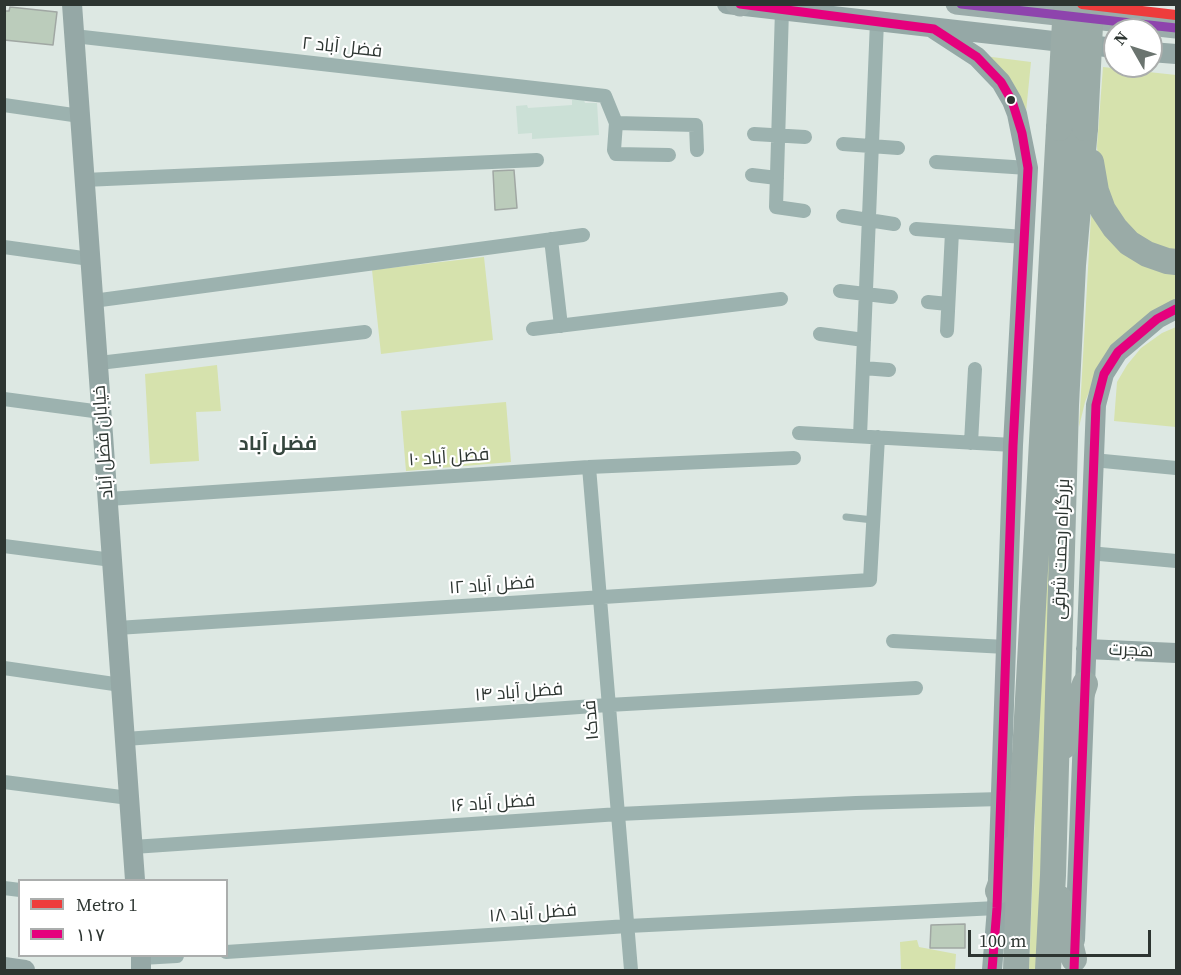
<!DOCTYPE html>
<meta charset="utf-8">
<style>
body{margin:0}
#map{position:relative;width:1181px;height:975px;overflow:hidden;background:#dde8e3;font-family:"Source Serif 4",serif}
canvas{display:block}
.frame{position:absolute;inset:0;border:6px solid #2d3531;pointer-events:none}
.legend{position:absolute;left:18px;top:879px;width:210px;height:78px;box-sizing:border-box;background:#fff;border:2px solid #abaead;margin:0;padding:8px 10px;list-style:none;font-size:18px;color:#2d3531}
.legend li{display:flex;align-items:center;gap:12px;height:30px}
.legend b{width:30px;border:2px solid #abaead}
.north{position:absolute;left:1103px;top:18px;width:60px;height:60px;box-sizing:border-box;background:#fff;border:2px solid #abaead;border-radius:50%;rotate:309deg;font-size:16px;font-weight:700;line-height:24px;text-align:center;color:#2d3531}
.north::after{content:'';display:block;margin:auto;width:21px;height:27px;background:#6b746f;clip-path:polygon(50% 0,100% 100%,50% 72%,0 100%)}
.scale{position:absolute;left:968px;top:930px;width:183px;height:27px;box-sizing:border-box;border:3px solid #2d3531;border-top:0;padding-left:8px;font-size:18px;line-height:21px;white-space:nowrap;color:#2d3531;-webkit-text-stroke:4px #fff;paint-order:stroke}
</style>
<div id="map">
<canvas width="1181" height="975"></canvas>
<div class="frame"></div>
<ul class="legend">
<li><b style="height:8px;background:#ee3c3c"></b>Metro 1</li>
<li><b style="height:8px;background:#e5007d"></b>۱۱۷</li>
</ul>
<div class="north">N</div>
<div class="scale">100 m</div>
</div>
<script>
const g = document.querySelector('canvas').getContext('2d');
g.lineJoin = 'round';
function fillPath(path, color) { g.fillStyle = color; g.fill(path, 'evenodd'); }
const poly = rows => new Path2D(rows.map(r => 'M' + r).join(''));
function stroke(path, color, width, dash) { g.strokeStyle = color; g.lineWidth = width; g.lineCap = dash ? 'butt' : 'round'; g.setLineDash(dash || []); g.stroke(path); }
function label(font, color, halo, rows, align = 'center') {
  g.font = font + ' "Source Serif 4",Cairo,serif'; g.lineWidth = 4.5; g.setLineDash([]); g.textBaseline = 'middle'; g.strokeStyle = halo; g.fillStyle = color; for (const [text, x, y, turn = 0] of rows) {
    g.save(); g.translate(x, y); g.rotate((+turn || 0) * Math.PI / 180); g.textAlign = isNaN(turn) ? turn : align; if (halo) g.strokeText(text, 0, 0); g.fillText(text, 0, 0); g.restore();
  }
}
fillPath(poly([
 [572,100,584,100,585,103,597,103,599,135,532,139,532,133,518,134,516,106,527,105,528,108,572,105]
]), '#cbe0d6');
fillPath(poly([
 [984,56,1031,62,1025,122],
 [1103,67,1176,75,1176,254,1147,244,1116,216,1098,161,1097,146],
 [1066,107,1038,970,1029,970,1039,710],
 [1092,198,1176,269,1176,302,1098,370,1085,402,1079,427],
 [484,257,493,340,381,354,372,270],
 [1176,327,1176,427,1114,421,1117,382,1127,365,1141,348,1162,333],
 [217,365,221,411,196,412,199,461,150,464,145,374],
 [506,402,511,462,406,471,401,411],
 [917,940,919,947,956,954,955,970,901,969,900,942]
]), '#d6e2ad');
const building = poly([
 [10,7,57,12,53,45,4,40,4,11,9,11,10,7],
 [514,170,517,208,495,210,493,171,514,170],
 [965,924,965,948,930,948,931,925,965,924]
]);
fillPath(building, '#bcb');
stroke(building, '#a0a7a3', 1.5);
stroke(poly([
 [846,517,873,520]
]), '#9cb2af', 7);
stroke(poly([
 [782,10,776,207,804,211],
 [74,36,605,96,616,123,614,150,616,154,669,155],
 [4,105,80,116],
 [616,123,696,125,697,150],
 [754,134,805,137],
 [843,144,898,148],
 [936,162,1028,168],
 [752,175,777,178],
 [84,180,537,160],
 [843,216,894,224],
 [916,229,1024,237],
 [551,239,561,326],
 [4,247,90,259],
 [840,291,891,297],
 [93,301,583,235],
 [928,302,948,304],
 [533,329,781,299],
 [947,331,952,232],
 [820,334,864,340],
 [99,363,365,332],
 [863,368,889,370],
 [4,399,101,412],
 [799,433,1013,445],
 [860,436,877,21],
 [971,443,975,369],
 [1093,460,1176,468],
 [589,467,631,970],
 [108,499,589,467,794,458],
 [4,546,112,560],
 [1089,553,1176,561],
 [117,628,870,580,878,437],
 [893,641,1006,647],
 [4,668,121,685],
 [125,739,608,705,916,688],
 [4,782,129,798],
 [133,847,619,814,856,803,1001,799],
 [4,888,20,890],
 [226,952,628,926,997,908],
 [141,958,177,956]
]), '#9cb2af', 14);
stroke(poly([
 [72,4,135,880],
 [727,4,1115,48],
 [934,29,977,57,1001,82,1012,101,1017,114,1028,168,1013,445,997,908,992,970],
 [1151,52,1176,54],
 [1086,649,1176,653],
 [1075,940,1096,405,1104,374,1118,352,1157,319,1176,309],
 [141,956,141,970],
 [4,967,25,970]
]), '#95a8a6', 20);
stroke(poly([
 [736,4,740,6],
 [956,4,1176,28]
]), '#9bacaa', 21);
stroke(poly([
 [1091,162,1096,191,1103,210,1115,228,1129,243,1147,254,1167,261,1176,262],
 [1064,746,1085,684],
 [998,891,1014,848],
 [1059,898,1074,959],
 [1016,970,1021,828,1059,128],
 [1048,970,1053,875,1066,405,1073,265,1085,128]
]), '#9aaba7', 26);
stroke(poly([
 [1059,128,1066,4],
 [1085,128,1091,4]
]), '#9aaba7', 26);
stroke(poly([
 [740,4,934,29,977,57,1001,82,1012,101,1022,133,1028,168,1013,445,997,908,992,970],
 [1074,970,1096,405,1104,374,1118,352,1157,319,1176,309]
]), '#e5007d', 9);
stroke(poly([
 [961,4,1176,28]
]), '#8e44ad', 9);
stroke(poly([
 [1082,4,1176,15]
]), '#ee3c3c', 10);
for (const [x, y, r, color] of [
 [1011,100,5,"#2d3531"]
]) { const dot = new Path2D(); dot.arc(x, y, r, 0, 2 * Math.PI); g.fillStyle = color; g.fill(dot); stroke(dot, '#fff', 2); }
label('18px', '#2d3531', '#fff', [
 ["فضل آباد ۲",342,48,6],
 ["خیابان فضل آباد",104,442,-94],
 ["فضل آباد ۱۰",449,458,-4],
 ["بزرگراه رحمت شرقی",1062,549,-88],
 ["فضل آباد ۱۲",492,586,-4],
 ["هجرت",1131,651,2],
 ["فضل آباد ۱۴",519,693,-4],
 ["فدک۱",592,720,-95],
 ["فضل آباد ۱۶",493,804,-4],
 ["فضل آباد ۱۸",533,914,-4]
]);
label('bold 20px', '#35463e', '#fff', [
 ["فضل آباد",278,445]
]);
</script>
